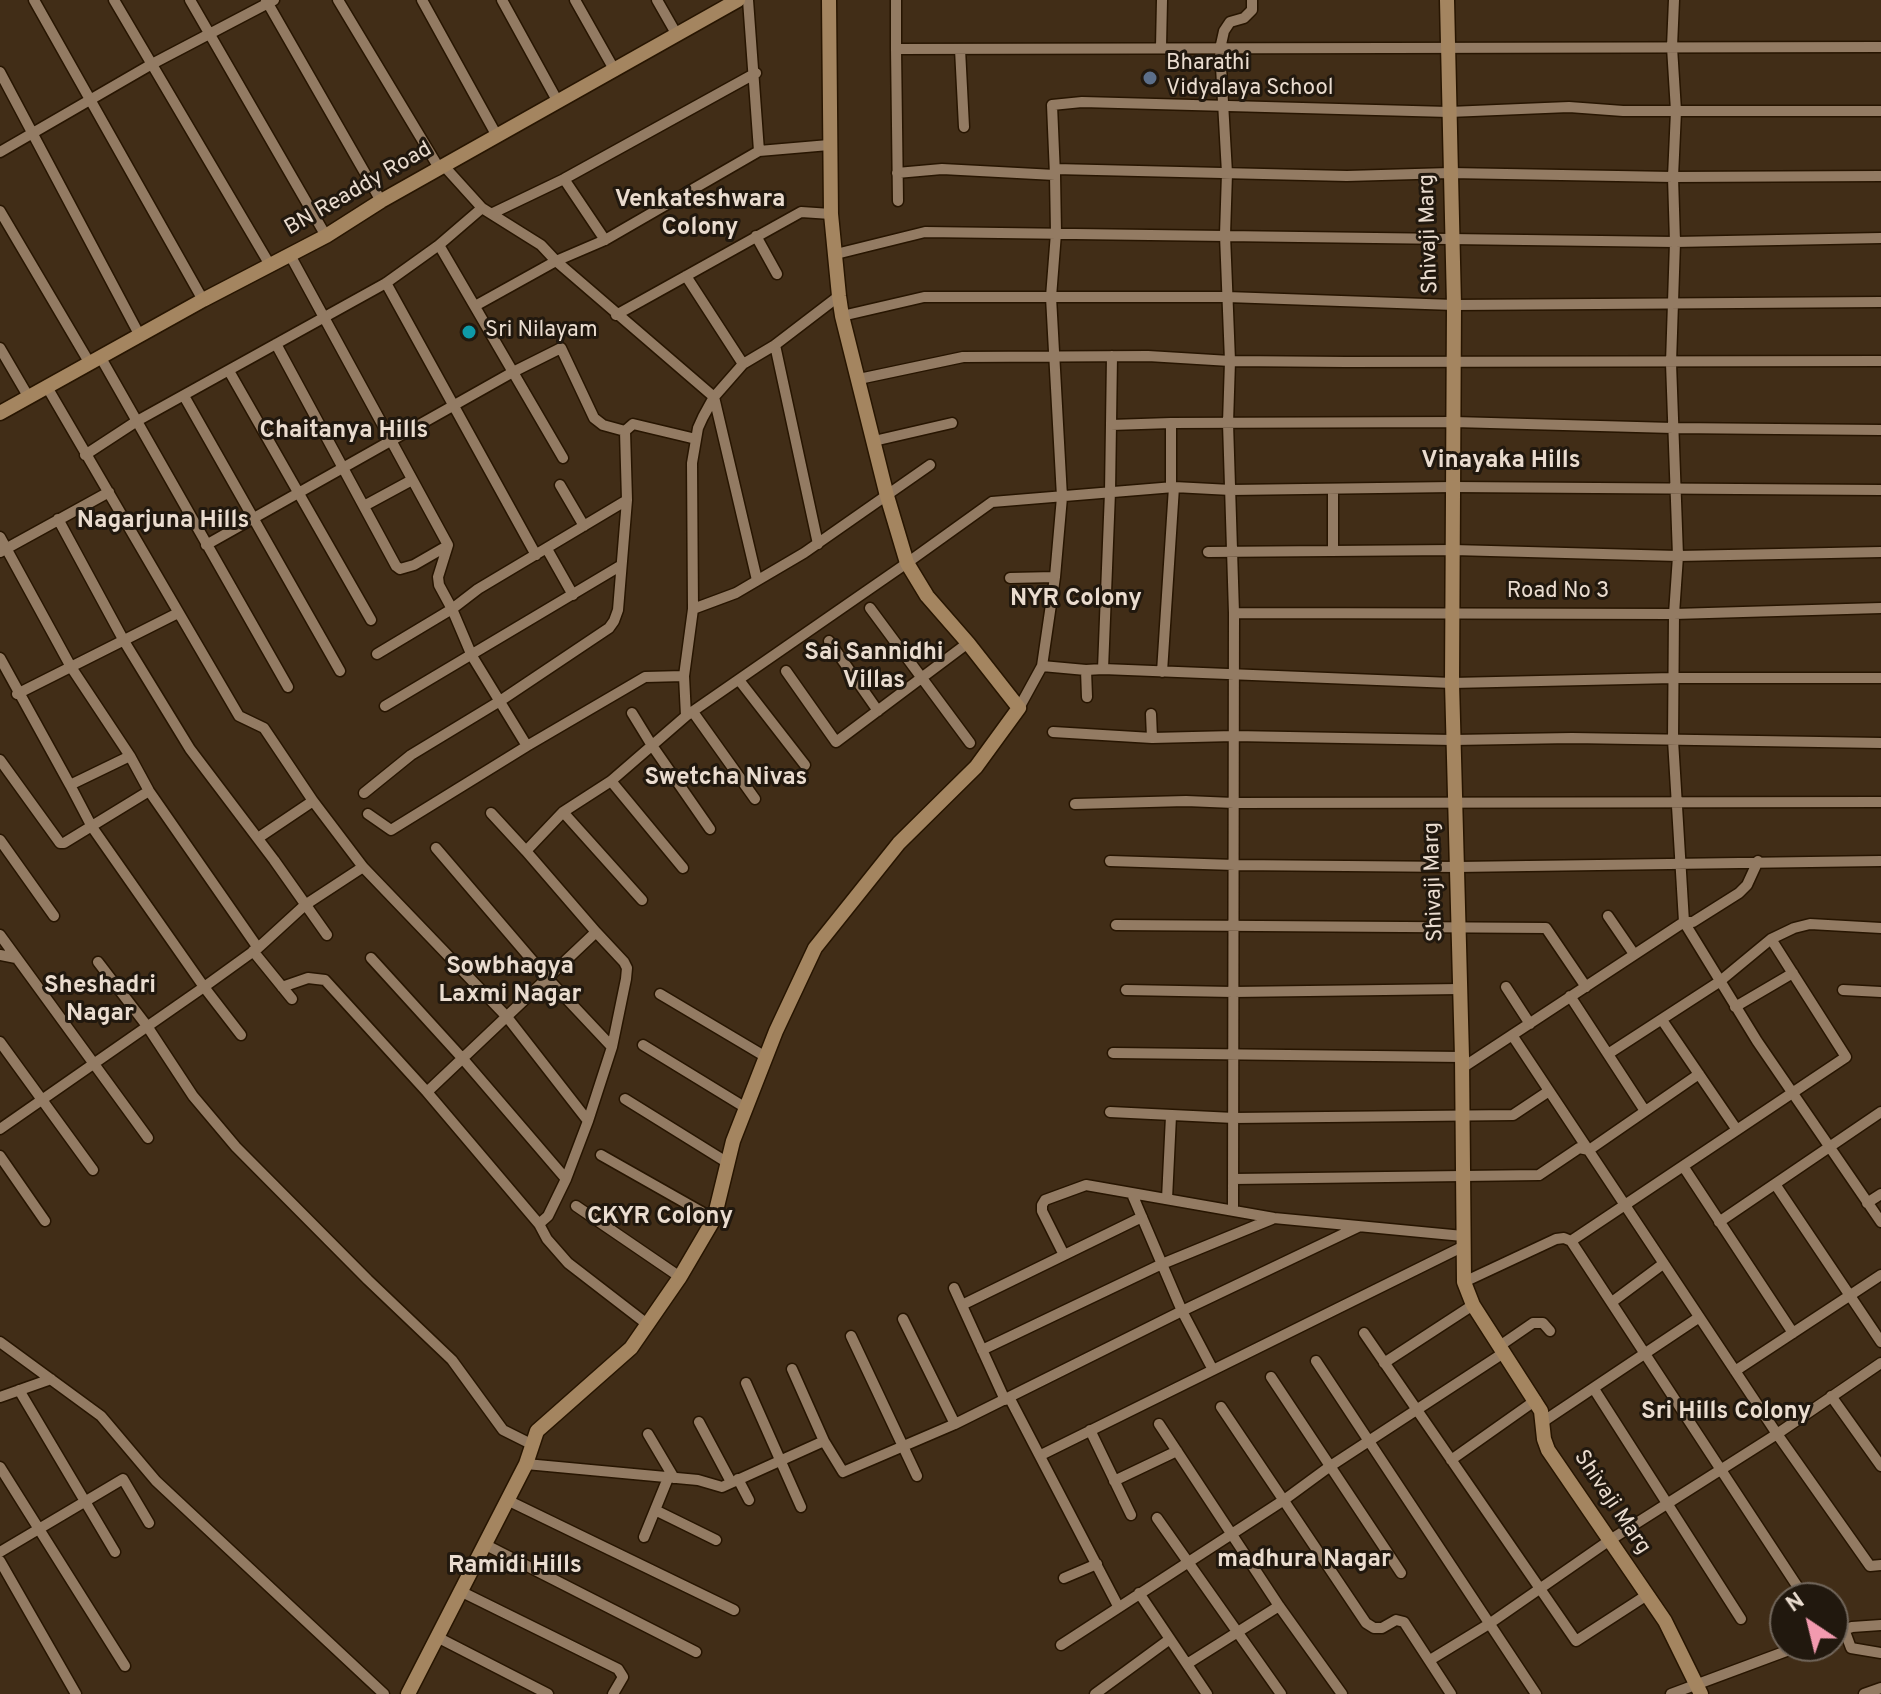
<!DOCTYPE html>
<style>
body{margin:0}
#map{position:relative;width:1881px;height:1694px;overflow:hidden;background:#412d17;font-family:Overpass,sans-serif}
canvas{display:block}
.north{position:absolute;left:1769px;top:1582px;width:80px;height:80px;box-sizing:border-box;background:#21180e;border:2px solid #71665b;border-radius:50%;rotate:325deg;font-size:22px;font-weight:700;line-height:32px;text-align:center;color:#eadccf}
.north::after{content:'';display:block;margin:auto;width:28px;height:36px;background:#f29aaf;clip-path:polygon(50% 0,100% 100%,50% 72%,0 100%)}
</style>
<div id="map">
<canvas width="1881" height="1694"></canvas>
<div class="north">N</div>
</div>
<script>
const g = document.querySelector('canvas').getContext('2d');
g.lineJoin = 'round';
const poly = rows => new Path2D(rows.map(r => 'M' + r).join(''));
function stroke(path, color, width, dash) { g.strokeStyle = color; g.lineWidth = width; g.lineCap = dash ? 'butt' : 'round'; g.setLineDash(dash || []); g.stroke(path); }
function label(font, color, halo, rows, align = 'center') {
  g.font = font + ' Overpass,sans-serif'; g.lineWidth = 6; g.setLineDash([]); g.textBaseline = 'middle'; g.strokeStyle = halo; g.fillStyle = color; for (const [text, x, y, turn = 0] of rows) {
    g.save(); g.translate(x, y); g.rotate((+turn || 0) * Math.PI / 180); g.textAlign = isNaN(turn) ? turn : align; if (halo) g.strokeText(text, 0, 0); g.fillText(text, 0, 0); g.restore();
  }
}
const street = poly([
 [34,0,203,300],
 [114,0,270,265],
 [190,0,326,236],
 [266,0,381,201],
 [338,0,439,168],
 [422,0,497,136],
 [502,0,558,102],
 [575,0,615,71],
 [657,0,677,35],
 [896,0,896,49,1881,47],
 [1674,0,1672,47,1676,111,1673,177,1675,242,1671,363,1678,556,1674,614,1673,740,1684,922,1757,1041,1881,1222],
 [1161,47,1162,0],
 [896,49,898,201],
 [960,49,964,127],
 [0,72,140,336],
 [759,151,829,145],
 [0,152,152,64,274,0],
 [444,166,482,208,541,245,556,261,605,240,759,151,748,0],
 [1055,169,1347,176,1450,173,1673,177,1881,176],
 [897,173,942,169,1055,175,1056,233,1051,297,1062,497,1055,577,1042,666],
 [1055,175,1052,105,1082,102,1449,112,1569,107,1623,111,1881,111],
 [564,179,605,240],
 [0,211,89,362],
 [493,213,564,179,756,73],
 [756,236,777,274],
 [439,245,482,208],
 [836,254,925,232,1675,242,1881,238],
 [290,255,448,545,438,577,439,585,452,609,377,654],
 [686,276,743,364],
 [386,283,536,555],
 [475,306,556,261,714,397,757,580],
 [616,315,801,212,831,214],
 [842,316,924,297,1227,297,1454,305,1881,302],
 [276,344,396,566,400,569,414,565,447,546],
 [775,345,818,544],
 [0,348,28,396],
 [101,358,288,687],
 [229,371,371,620],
 [859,379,963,357,1148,356,1230,361,1346,362,1881,361],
 [47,387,239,716,264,728,313,801,363,867,507,1017,588,1121],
 [184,396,340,671],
 [1171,423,1454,422,1673,428,1881,430],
 [1111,425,1171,423,1171,487],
 [874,441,952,423],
 [85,455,137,421,386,283,439,245,563,458],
 [560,485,584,526],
 [1333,489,1333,551],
 [364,506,412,480],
 [58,519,124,641,190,749,274,860,327,935],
 [0,537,71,667,130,756,149,791,258,948],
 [206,545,513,372,561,348,594,418,603,425,625,431,633,424,696,439],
 [547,549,573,595],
 [0,552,109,492],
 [1208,552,1453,550,1678,556,1881,552],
 [1010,578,1055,577],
 [870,608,970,743],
 [693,609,692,463,698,428,703,417,714,397,743,364,775,345,839,296],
 [1234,613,1674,614,1881,608],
 [829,641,878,711],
 [0,658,70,785,130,756],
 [1103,669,1110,492,1112,356],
 [1086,670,1087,697],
 [786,671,836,742,968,643],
 [1162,672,1174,487],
 [739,680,805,765],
 [17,694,178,613],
 [385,706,620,566],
 [1019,708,1042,666,1086,670,1103,669,1452,683,1673,678,1881,678],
 [693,712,755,799],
 [632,713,651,744,710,829],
 [1151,714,1152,738],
 [686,716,684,676,693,609,736,593,804,553,930,465],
 [1053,732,1152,738,1234,736,1453,740,1572,738,1881,743],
 [527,746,645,677,684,676],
 [0,760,60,843,64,843,149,791],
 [611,781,683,868],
 [70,785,92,827,204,987,241,1035],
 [364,793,411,755,500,701,609,628,614,621,618,610,627,500,625,431],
 [1075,804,1186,801,1234,803,1881,802],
 [563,812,642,900],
 [491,813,526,851],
 [368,814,391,830,527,746,472,656,452,609,478,589,627,500],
 [258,838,313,801],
 [0,840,54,916],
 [436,848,549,980,612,1047],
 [1110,861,1235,865,1457,867,1881,861],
 [1608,916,1634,954],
 [1116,925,1546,928,1586,987],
 [0,935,148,1138],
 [1771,939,1794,928,1810,924,1881,928],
 [253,951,292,999],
 [0,955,16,958],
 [371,958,463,1059,566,1179],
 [98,962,147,1026,193,1096,236,1147,368,1280,452,1360,503,1430,531,1444],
 [282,987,308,978,325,980,427,1092,539,1224,548,1216,566,1179,588,1121,612,1047,626,979,627,968,624,962,596,932],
 [1506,987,1530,1024],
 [1126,990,1233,992,1460,989],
 [1843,990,1881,992],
 [660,994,766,1057],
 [1570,996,1645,1111],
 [1735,1007,1793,973],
 [1662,1020,1737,1130],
 [1512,1035,1777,1434,1870,1566,1881,1565],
 [0,1042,93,1170],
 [643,1045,746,1108],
 [1113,1053,1462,1057],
 [1462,1068,1684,922,1693,922,1739,893,1747,885,1758,861],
 [427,1092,596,932,526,851,563,812,611,781,686,716,907,563,992,502,1174,487,1231,490,1453,487,1881,490],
 [625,1099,728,1163],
 [1110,1112,1234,1118,1513,1115,1549,1091],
 [0,1129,204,987,258,948,305,905,363,867],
 [601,1155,714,1219],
 [0,1156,45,1221],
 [1683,1166,1793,1333],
 [1234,1179,1539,1175,1579,1148,1589,1150,1699,1074],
 [1775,1184,1881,1342],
 [1132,1194,1182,1311,1213,1370],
 [1167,1199,1171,1116],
 [1867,1203,1881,1194],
 [576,1206,680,1277],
 [1233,1211,1234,613,1228,423,1230,361,1225,235,1227,173,1220,49,1224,31,1230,22,1244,18,1252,10,1252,0],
 [1719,1222,1881,1112],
 [539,1224,547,1239,568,1263,647,1324],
 [1571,1241,1805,1598],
 [1064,1255,1042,1211,1042,1205,1045,1200,1086,1185,1274,1218,1463,1236],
 [1464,1282,1556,1239,1564,1238,1571,1241,1846,1057,1771,939,1719,982,1608,1054],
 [954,1288,1005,1400],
 [1612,1302,1663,1264],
 [962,1305,1142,1217],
 [903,1319,955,1424],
 [1364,1333,1576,1641,1647,1595],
 [851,1336,917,1476],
 [0,1342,101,1416,156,1481,384,1694],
 [1501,1345,1533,1323,1543,1323,1550,1331],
 [982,1350,1162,1264,1272,1219],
 [1316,1361,1536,1694],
 [1384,1363,1473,1305],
 [792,1369,824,1441],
 [1735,1371,1881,1275],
 [1271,1377,1401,1573],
 [746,1383,801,1507],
 [1594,1389,1741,1619],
 [19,1390,115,1552],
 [1831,1396,1881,1466],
 [0,1397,51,1379],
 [1009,1397,1118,1606],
 [1221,1407,1366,1623,1374,1628,1382,1628,1396,1620,1404,1622,1451,1694],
 [1544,1421,1698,1318],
 [699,1422,731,1482],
 [1159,1424,1279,1606,1342,1694],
 [1090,1430,1131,1515],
 [648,1434,674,1478],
 [1041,1455,1464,1246],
 [1451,1460,1536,1400],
 [526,1464,698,1480,722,1487,824,1441,843,1472,955,1424,1182,1311,1358,1227],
 [0,1467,125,1666],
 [738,1479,749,1500],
 [1114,1481,1177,1451],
 [507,1500,734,1610],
 [655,1510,716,1540],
 [1157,1518,1281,1694],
 [644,1537,668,1478],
 [484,1544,696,1652],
 [0,1552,123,1479,149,1523],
 [0,1561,76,1694],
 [1064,1578,1097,1564],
 [460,1591,618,1669,623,1677,613,1694],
 [1139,1593,1207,1694],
 [1844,1629,1851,1648,1881,1653],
 [1833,1634,1852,1627,1881,1625],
 [437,1637,548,1694],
 [1061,1645,1284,1500,1329,1467,1505,1352],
 [1430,1660,1489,1624,1610,1540,1777,1434,1881,1363],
 [1187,1664,1279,1606],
 [1095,1694,1170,1639],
 [1671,1694,1800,1646],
 [1864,1694,1881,1688]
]);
const secondary = poly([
 [1447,0,1454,305,1452,683,1462,1057,1464,1282,1473,1305,1541,1411,1544,1439,1548,1450,1665,1621,1701,1694],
 [0,413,203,300,326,236,381,201,738,0],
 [408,1694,526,1464,537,1431,631,1348,680,1277,714,1219,733,1141,776,1031,815,948,899,843,976,767,1019,708,968,643,927,596,907,563,887,496,842,316,839,296,831,214,829,0]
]);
stroke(street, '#271501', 13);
stroke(secondary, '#271501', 17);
stroke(street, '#937b63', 10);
stroke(secondary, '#a48560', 14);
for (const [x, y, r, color] of [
 [1150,78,8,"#5c6f8a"],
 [469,332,8,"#0f9aa8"]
]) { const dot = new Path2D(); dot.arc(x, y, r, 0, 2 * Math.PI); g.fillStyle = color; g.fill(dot); stroke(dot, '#21180e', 3); }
label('22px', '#eadccf', '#21180e', [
 ["Bharathi",1166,65],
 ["Vidyalaya School",1166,90],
 ["Sri Nilayam",485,332]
], 'left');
label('22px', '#eadccf', '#21180e', [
 ["BN Readdy Road",359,190,-30],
 ["Shivaji Marg",1430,234,-92],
 ["Road No 3",1558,593],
 ["Shivaji Marg",1435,882,-92],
 ["Shivaji Marg",1611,1503,56]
]);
label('bold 24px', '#eadccf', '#21180e', [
 ["Venkateshwara",700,201],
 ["Colony",700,229],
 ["Chaitanya Hills",344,432],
 ["Vinayaka Hills",1501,462],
 ["Nagarjuna Hills",163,522],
 ["NYR Colony",1076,600],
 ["Sai Sannidhi",874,654],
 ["Villas",874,682],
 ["Swetcha Nivas",726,779],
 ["Sowbhagya",510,968],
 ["Laxmi Nagar",510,996],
 ["Sheshadri",100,987],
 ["Nagar",100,1015],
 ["CKYR Colony",660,1218],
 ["Sri Hills Colony",1726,1413],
 ["madhura Nagar",1304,1561],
 ["Ramidi Hills",515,1567]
]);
</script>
